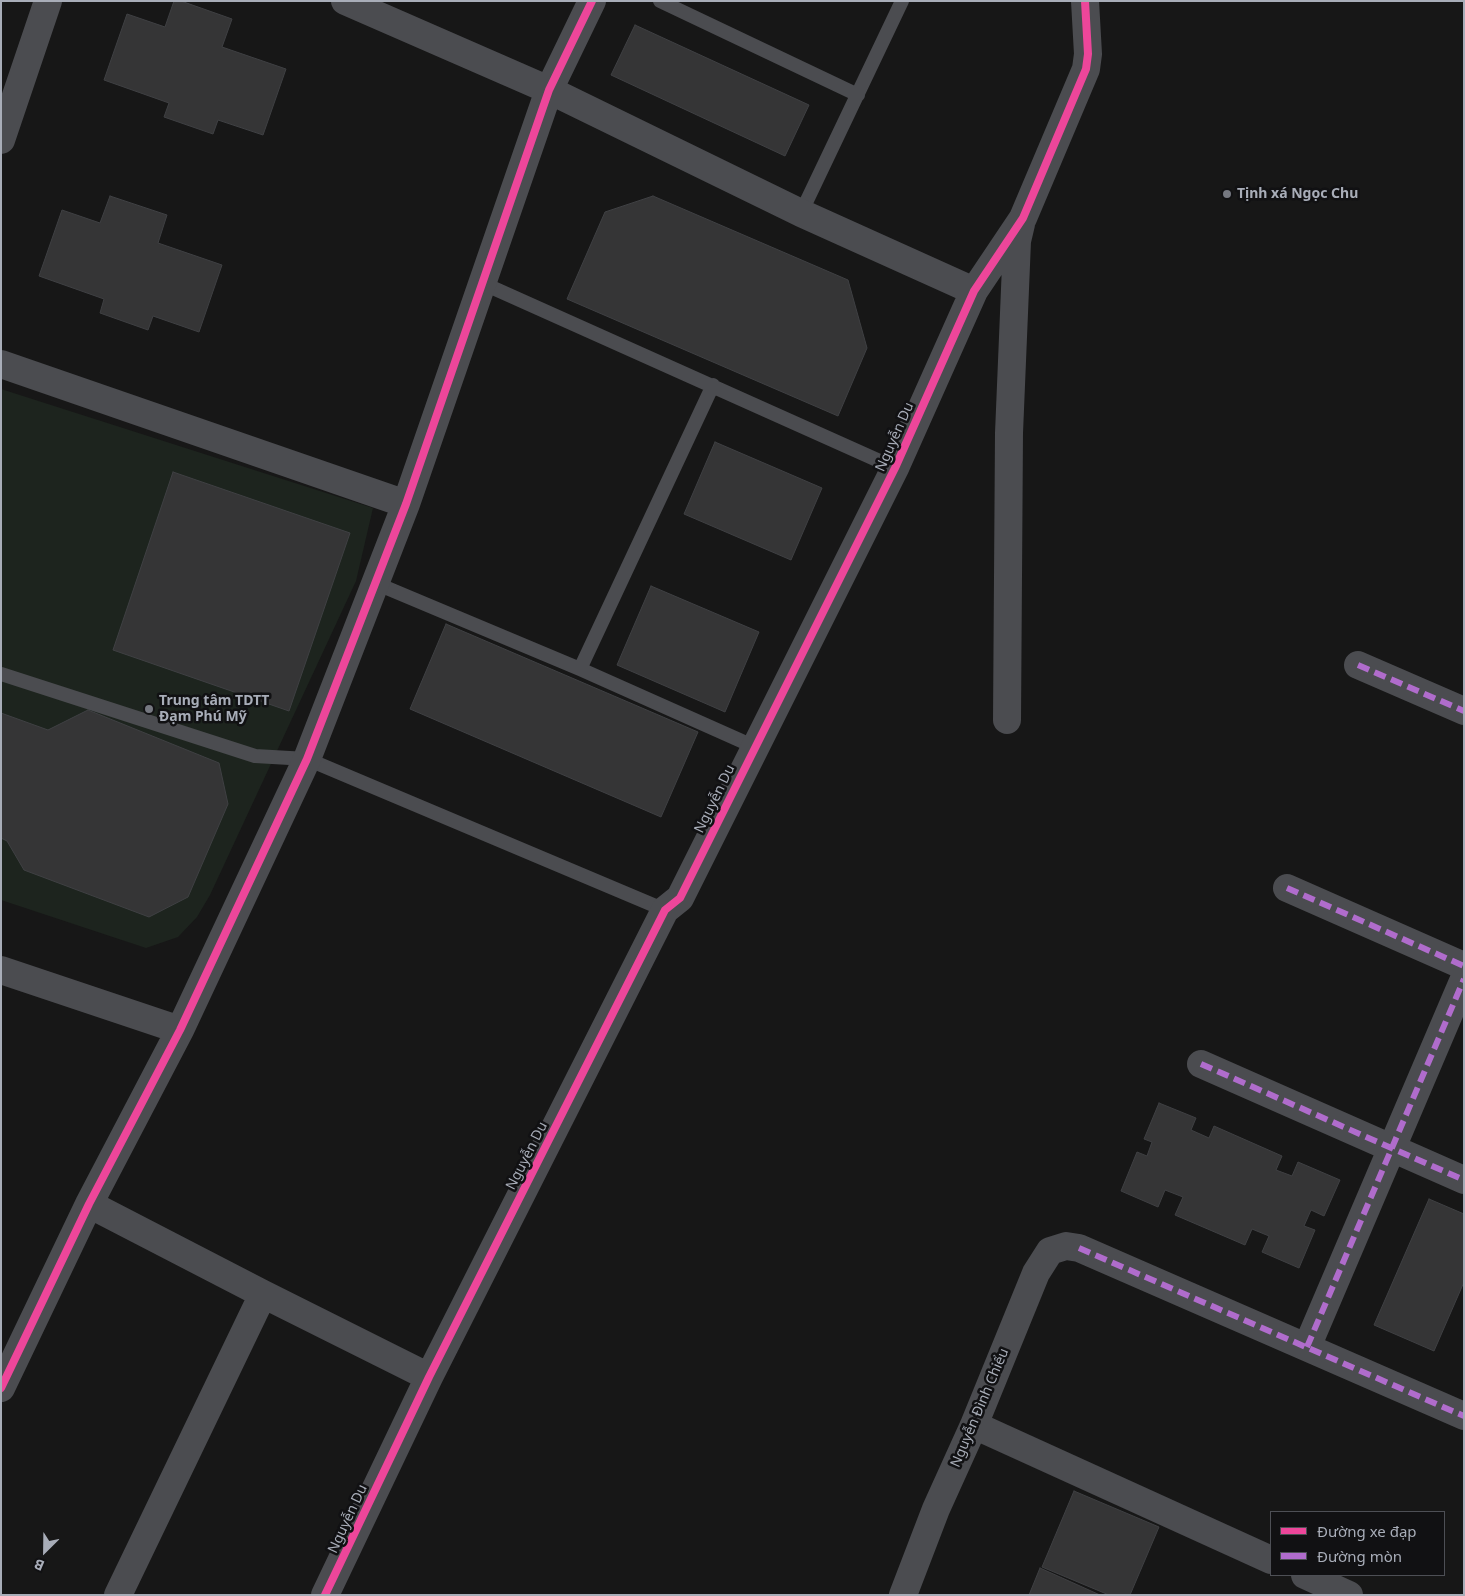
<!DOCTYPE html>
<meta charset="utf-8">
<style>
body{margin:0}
#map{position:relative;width:1465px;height:1596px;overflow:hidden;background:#171717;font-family:"Noto Sans",sans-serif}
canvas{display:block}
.frame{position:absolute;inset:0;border:2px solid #a8adb8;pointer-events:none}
.legend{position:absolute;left:1270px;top:1511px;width:175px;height:65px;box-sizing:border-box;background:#111113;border:1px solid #4d4f55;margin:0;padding:6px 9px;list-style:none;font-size:15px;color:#a8adb8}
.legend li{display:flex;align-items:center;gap:10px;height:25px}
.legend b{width:25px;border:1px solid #4d4f55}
.north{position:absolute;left:20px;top:1526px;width:50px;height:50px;-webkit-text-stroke:4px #111113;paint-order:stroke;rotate:203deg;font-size:14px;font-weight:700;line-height:20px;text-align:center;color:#a8adb8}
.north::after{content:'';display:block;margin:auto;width:18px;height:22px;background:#a8adb8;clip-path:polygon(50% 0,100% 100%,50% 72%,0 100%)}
</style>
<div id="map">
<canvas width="1465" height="1596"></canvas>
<div class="frame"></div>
<ul class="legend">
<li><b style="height:6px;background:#ed469a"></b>Đường xe đạp</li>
<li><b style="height:6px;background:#b06ccc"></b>Đường mòn</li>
</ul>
<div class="north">B</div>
</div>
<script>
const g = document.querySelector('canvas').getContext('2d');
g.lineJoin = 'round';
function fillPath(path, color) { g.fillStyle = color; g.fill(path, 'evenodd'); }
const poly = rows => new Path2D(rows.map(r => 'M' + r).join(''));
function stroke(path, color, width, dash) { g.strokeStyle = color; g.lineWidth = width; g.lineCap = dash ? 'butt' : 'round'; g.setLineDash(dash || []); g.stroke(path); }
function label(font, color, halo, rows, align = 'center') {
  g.font = font + ' "Noto Sans",sans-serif'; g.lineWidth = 5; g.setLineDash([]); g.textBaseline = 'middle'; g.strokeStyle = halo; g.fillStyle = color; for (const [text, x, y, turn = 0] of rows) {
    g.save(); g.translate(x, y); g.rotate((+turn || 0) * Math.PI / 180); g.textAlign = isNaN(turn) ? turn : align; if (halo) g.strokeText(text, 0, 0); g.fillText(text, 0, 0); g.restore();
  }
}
fillPath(poly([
 [1,389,373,508,356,581,210,895,197,917,178,937,146,948,1,900]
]), '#1d241e');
const building = poly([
 [174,1,181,1,232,19,222,47,286,69,263,135,218,120,213,134,164,117,169,103,104,80,127,14,165,27,174,1],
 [635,25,809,105,785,156,611,75,635,25],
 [110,196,167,215,158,243,222,265,199,332,153,316,148,330,100,313,104,299,39,276,62,210,100,223,110,196],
 [653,196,848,280,867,348,838,416,567,299,605,212,653,196],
 [715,442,822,488,791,560,684,514,715,442],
 [173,472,350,533,289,711,113,650,173,472],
 [651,586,759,632,725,712,617,665,651,586],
 [446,624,698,732,661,817,410,709,446,624],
 [88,710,219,763,228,804,188,897,149,917,24,870,7,841,1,838,1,713,48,730,88,710],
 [1159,1103,1196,1118,1191,1130,1209,1138,1214,1126,1282,1156,1276,1170,1292,1176,1298,1162,1340,1180,1324,1216,1311,1210,1304,1226,1315,1230,1299,1268,1262,1252,1269,1236,1252,1229,1245,1245,1175,1215,1183,1197,1165,1190,1158,1207,1121,1191,1137,1152,1147,1156,1152,1142,1144,1139,1159,1103],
 [1429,1199,1464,1214,1464,1282,1434,1351,1374,1325,1429,1199],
 [1074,1491,1159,1527,1130,1595,1109,1595,1042,1567,1074,1491],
 [1040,1568,1100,1595,1029,1595,1040,1568]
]);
fillPath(building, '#353536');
stroke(building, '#3f4043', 1);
stroke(poly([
 [660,1,858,95],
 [801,213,902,1],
 [482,283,895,468],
 [375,583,580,669,755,747],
 [580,669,713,385],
 [1,674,255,756,307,759,665,910]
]), '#4b4c50', 14);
stroke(poly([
 [345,1,549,90,801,213,974,291],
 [1,140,48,1],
 [1,364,406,504],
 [1358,665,1464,711],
 [1007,720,1009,433,1017,241,1021,224],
 [1287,888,1464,966],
 [1,970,180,1030],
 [1201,1064,1464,1180],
 [89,1204,263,1294,429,1377],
 [1307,1347,1464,979],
 [1,1388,89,1204,180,1030,307,759,406,504,549,90,592,1],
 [974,1425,1271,1560],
 [1305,1575,1349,1595],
 [118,1595,263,1294],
 [325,1595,429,1377,665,910,680,898,895,468,974,291,1023,218,1086,69,1088,54,1085,1],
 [903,1595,936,1509,974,1425,1036,1273,1050,1251,1066,1246,1079,1248,1464,1416]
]), '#4b4c50', 28);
stroke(poly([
 [1358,665,1464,711],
 [1287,888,1464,966],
 [1201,1064,1464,1180],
 [1079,1248,1464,1416],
 [1307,1347,1464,979]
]), '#b06ccc', 6, [12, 6]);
stroke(poly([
 [1,1388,89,1204,180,1030,307,759,406,504,549,90,592,1],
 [325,1595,429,1377,665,910,680,898,895,468,974,291,1023,218,1086,69,1088,54,1085,1]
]), '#ed469a', 8);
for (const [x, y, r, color] of [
 [1227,194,5,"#757880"],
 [149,709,5,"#757880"]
]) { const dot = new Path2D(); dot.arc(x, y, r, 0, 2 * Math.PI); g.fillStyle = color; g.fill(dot); stroke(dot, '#111113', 2); }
label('bold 14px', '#a8adb8', '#111113', [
 ["Tịnh xá Ngọc Chu",1237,194],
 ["Trung tâm TDTT",159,701],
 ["Đạm Phú Mỹ",159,717]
], 'left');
label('14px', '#a8adb8', '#111113', [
 ["Nguyễn Du",895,437,-66],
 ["Nguyễn Du",715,799,-64],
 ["Nguyễn Du",527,1156,-63],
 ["Nguyễn Đình Chiểu",980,1408,-67],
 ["Nguyễn Du",348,1519,-65]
]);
</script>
